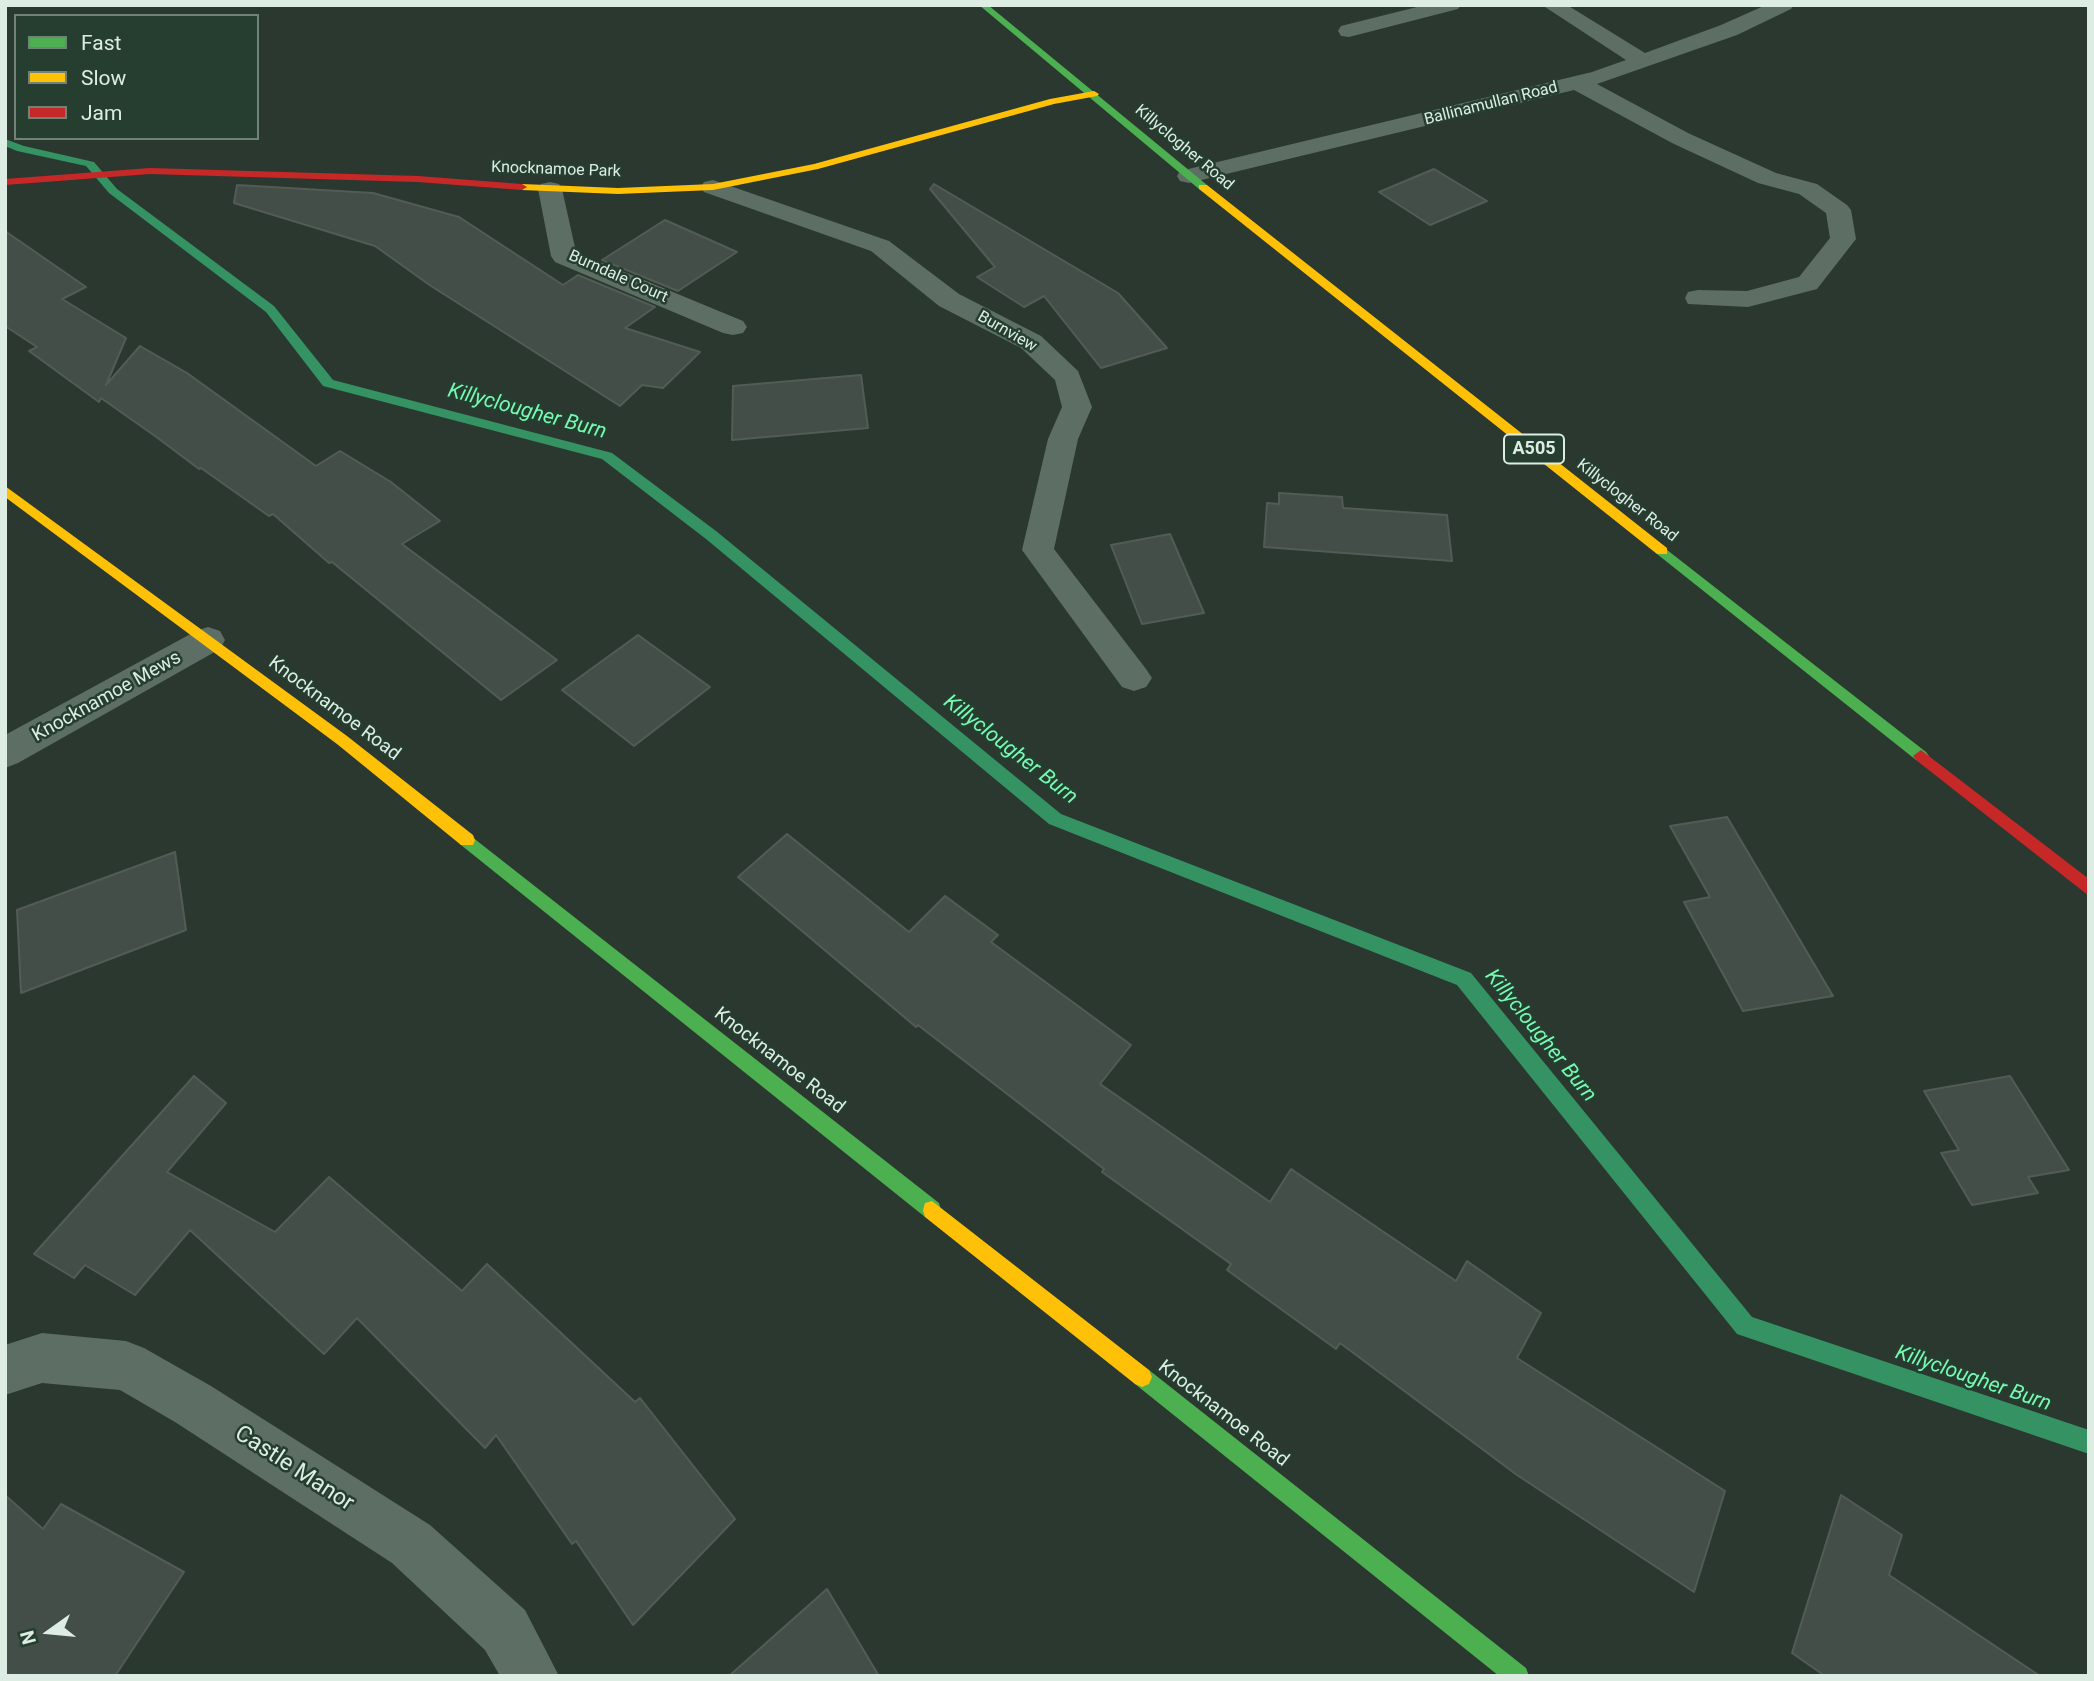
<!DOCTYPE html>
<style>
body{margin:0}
#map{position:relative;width:2094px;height:1681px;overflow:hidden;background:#2b3830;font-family:Roboto,sans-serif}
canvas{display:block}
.frame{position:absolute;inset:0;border:7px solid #deede4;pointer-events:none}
.legend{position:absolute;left:14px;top:14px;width:245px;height:126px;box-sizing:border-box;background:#253e2f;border:2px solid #6f8477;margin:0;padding:9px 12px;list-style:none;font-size:21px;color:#deede4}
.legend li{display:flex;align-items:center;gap:14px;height:35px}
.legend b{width:35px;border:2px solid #6f8477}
.north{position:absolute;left:14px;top:1597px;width:70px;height:70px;-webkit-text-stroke:5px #253e2f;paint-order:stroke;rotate:255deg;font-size:19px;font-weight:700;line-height:28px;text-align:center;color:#deede4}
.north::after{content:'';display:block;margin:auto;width:24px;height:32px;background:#deede4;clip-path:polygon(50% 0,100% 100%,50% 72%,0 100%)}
</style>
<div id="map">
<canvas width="2094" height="1681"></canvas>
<div class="frame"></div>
<ul class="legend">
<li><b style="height:9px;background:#4caf50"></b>Fast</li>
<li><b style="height:9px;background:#ffc107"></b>Slow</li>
<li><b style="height:9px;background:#c62828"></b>Jam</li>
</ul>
<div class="north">N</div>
</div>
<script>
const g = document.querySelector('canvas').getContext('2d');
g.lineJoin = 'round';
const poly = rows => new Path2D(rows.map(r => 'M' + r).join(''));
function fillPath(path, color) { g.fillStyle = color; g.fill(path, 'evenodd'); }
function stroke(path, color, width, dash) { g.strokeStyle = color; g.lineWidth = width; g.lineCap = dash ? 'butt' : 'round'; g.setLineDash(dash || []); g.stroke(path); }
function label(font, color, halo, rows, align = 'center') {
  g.font = font + ' Roboto,sans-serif'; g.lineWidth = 5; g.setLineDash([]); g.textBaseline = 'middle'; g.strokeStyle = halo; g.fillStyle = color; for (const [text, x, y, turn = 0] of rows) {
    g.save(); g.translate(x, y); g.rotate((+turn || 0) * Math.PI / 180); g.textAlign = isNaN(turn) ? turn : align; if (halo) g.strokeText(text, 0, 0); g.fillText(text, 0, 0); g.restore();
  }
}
fillPath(poly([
 [5,139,24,146,94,162,117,189,274,306,333,380,612,453,716,531,1061,814,1471,973,1752,1317,2089,1430,2089,1454,1737,1334,1457,985,1049,824,706,539,602,459,323,386,266,312,109,193,86,166,17,151,5,146,5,139]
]), '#349263');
const building = poly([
 [1434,169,1487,201,1430,225,1379,192,1434,169],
 [934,184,1118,293,1167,348,1101,368,1044,296,1024,307,977,277,995,267,930,189,934,184],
 [237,185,373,193,459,217,563,285,578,275,655,307,625,328,700,352,663,388,642,385,620,406,431,286,375,246,234,203,237,185],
 [665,220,737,252,678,291,602,260,665,220],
 [5,231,86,287,62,299,126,338,106,385,140,346,187,373,316,466,340,451,391,482,440,521,402,544,557,660,501,700,332,562,329,563,273,514,269,516,201,468,199,469,155,436,101,398,99,402,29,351,37,347,5,326,5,231],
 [861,375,868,428,732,440,733,386,861,375],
 [1279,493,1342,497,1343,508,1447,515,1452,561,1264,547,1267,503,1279,504,1279,493],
 [1170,534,1204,613,1142,624,1111,545,1170,534],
 [638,635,710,687,634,746,562,690,638,635],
 [1727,817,1833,996,1743,1011,1684,902,1710,897,1670,826,1727,817],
 [787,834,909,932,945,896,998,935,991,942,1131,1045,1100,1084,1270,1202,1291,1169,1456,1281,1467,1261,1541,1313,1517,1358,1725,1491,1694,1592,1517,1475,1340,1343,1336,1349,1227,1270,1231,1264,1102,1172,1104,1169,918,1025,916,1027,738,877,787,834],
 [175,852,186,930,21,993,17,910,175,852],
 [194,1076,226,1103,167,1172,275,1232,329,1177,462,1291,487,1264,635,1402,640,1398,735,1519,633,1625,576,1541,572,1544,496,1435,485,1448,357,1318,324,1354,190,1230,135,1295,85,1265,74,1278,34,1254,194,1076],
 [2010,1076,2069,1170,2028,1177,2038,1193,1972,1205,1941,1153,1959,1150,1924,1091,2010,1076],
 [5,1495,43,1529,61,1504,184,1572,115,1676,5,1676,5,1495],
 [1841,1495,1902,1535,1889,1575,2040,1676,1825,1676,1792,1653,1841,1495],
 [827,1589,879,1676,729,1676,827,1589]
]);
fillPath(building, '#424e47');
stroke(building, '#525c55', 2);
fillPath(poly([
 [1425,5,1461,5,1458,9,1349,37,1341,36,1338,31,1341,26,1425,5],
 [1542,5,1567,5,1645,53,1721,25,1766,5,1794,5,1791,9,1737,35,1597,84,1688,133,1776,173,1817,184,1847,205,1851,210,1856,239,1817,289,1748,307,1688,304,1685,298,1688,292,1698,290,1747,291,1799,277,1830,238,1826,213,1799,194,1758,183,1672,143,1574,90,1189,183,1180,181,1177,176,1180,171,1592,72,1626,60,1542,5],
 [713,180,889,241,959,294,1041,336,1078,371,1092,407,1078,439,1054,549,1146,669,1152,678,1146,687,1134,691,1122,687,1022,550,1048,439,1062,407,1055,380,1021,348,939,306,871,251,704,192,701,187,704,182,713,180],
 [550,182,559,184,562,189,576,252,743,321,747,327,743,333,733,335,723,333,555,262,551,256,538,189,541,184,550,182],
 [208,627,220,631,225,640,220,649,18,763,5,768,5,735,196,631,208,627],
 [42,1333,126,1341,144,1348,211,1386,430,1525,525,1610,559,1676,500,1676,485,1650,392,1563,175,1422,120,1390,42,1383,5,1395,5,1345,42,1333]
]), '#5d6f64');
fillPath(poly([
 [979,5,988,5,1207,185,1207,189,1199,189,979,5],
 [1662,546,1926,752,1929,756,1926,760,1916,760,1657,554,1657,548,1662,546],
 [467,833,939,1203,941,1210,939,1217,932,1219,925,1217,461,845,459,840,461,835,467,833],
 [1142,1367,1149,1370,1526,1668,1529,1676,1499,1676,1135,1384,1132,1377,1135,1370,1142,1367]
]), '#4caf50');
fillPath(poly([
 [1094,91,1099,94,1097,96,1054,104,818,169,713,190,618,194,522,190,517,187,522,184,618,188,713,184,814,164,1050,99,1094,91],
 [1199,185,1207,185,1667,548,1667,554,1657,554,1199,189,1199,185],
 [5,486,347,736,473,835,475,840,473,845,461,845,337,744,5,497,5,486],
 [932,1201,1149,1370,1152,1377,1149,1384,1142,1387,1135,1384,925,1217,923,1210,925,1203,932,1201]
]), '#ffc107');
fillPath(poly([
 [150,168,418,176,522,184,527,187,522,190,418,182,150,174,5,185,5,179,150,168],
 [1921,750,2089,879,2089,896,1916,760,1913,756,1921,750]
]), '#c62828');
label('16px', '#deede4', '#253e2f', [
 ["Ballinamullan Road",1491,104,-14],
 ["Killyclogher Road",1184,148,40],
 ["Knocknamoe Park",556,170,2],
 ["Burndale Court",618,277,24],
 ["Burnview",1007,332,30],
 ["Killyclogher Road",1627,501,38]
]);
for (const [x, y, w] of [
 [1534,449,60]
]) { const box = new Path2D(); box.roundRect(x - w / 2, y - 14.5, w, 29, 5); g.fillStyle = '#253e2f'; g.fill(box); stroke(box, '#deede4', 2); }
label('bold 18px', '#deede4', null, [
 ["A505",1534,449]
]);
label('19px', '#deede4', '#253e2f', [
 ["Knocknamoe Mews",107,697,-29],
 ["Knocknamoe Road",334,709,37],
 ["Knocknamoe Road",779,1061,38],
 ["Knocknamoe Road",1223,1414,38]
]);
label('italic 21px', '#78f9b3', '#253e2f', [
 ["Killyclougher Burn",527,412,15],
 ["Killyclougher Burn",1010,750,38],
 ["Killyclougher Burn",1540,1036,51],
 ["Killyclougher Burn",1973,1379,19]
]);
label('23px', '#deede4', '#253e2f', [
 ["Castle Manor",294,1469,33]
]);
</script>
